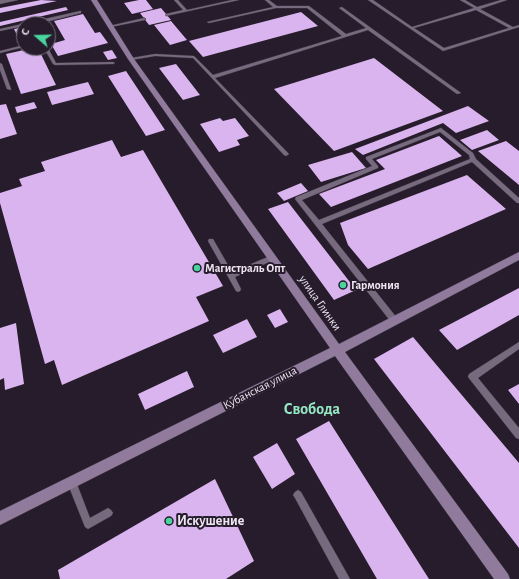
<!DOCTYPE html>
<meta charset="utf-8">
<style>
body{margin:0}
#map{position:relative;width:519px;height:579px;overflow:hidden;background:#271c2c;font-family:"Alegreya Sans",sans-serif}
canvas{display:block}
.north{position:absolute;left:16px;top:16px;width:40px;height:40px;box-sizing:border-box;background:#271c2c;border:1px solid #766d7b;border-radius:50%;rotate:290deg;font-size:11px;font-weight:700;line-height:16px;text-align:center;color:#ede6f1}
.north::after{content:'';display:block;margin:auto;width:14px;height:18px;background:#47d49d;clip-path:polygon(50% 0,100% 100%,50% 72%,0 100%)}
</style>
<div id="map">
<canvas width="519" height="579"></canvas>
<div class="north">С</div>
</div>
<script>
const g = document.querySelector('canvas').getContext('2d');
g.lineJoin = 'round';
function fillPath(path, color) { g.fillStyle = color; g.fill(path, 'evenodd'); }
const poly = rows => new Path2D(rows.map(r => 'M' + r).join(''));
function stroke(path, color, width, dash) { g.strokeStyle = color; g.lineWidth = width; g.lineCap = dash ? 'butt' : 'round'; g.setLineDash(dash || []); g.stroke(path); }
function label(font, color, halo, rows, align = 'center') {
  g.font = font + ' "Alegreya Sans",sans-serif'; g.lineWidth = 4; g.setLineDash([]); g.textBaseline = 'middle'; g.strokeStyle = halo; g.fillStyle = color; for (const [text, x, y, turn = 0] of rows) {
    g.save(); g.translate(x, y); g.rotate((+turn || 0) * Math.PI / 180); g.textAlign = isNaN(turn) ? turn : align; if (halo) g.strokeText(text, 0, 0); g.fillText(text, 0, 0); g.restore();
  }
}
fillPath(poly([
 [41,0,57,1,0,13,0,8],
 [139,0,146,0,153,9,132,14,124,3],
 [66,7,68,10,0,26,0,22],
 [161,8,171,20,149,25,140,13],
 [301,12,318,26,203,57,189,41],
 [83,14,95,33,100,32,108,43,58,56,51,44,65,40,54,21],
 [171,21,187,40,170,45,154,25],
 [24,27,24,35,18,37,14,29],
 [33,48,38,48,56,85,21,94,6,54],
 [112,50,117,58,108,60,103,52],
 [374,58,443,111,334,151,274,89],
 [176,64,200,95,183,100,159,68],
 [126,71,165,130,146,136,108,76],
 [88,82,94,94,52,105,47,92],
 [34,102,37,108,17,113,15,107],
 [6,104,17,134,0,139,0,105],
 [468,106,489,121,456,133,443,123,363,155,355,149],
 [220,118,223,121,235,118,249,136,237,140,240,145,219,152,200,124],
 [487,130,499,140,472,150,460,140],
 [439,136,462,156,331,207,319,194,385,169,376,160],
 [112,140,121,157,143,150,223,286,196,297,209,321,62,385,54,360,45,364,0,203,0,193,22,186,19,179,45,171,41,162],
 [506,141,519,151,519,185,478,151],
 [352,152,366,168,321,182,308,165],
 [467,175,506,209,368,269,348,245,340,223],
 [301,183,308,191,284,201,277,193],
 [288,202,356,290,334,300,268,209],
 [519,288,519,315,457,350,439,330],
 [280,309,288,322,275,328,267,315],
 [247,319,257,337,223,353,213,335],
 [16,323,24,384,5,390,4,378,0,380,0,328],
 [413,337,519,463,519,548,374,359],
 [187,371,194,387,145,410,138,394],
 [519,384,519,404,508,390],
 [329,421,429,579,377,579,296,439],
 [277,443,295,474,272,489,253,457],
 [215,479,254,561,226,579,60,579,58,570]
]), '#dab4ef');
const service = poly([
 [174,0,178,0,187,10,232,0,239,0,166,16,166,14,183,10,174,0],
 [265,0,269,0,277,6,309,6,346,34,366,28,339,8,342,7,461,93,457,94,368,30,215,78,288,153,289,154,286,156,284,155,193,58,155,56,131,60,129,59,131,58,155,54,194,56,213,75,342,36,307,8,276,8,209,23,207,22,273,7,265,0],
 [368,0,373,0,412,27,474,8,460,0,465,0,477,7,501,0,507,0,480,9,513,27,519,25,519,27,443,51,368,0],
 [476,10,509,28,444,48,414,28,476,10],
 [80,11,81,11,81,13,46,22,47,24,43,24,42,23,35,24,24,24,24,26,0,31,0,29,80,11],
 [144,18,146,19,145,20,111,27,109,26,144,18],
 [48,28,50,29,55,39,48,42,48,39,51,38,48,33,48,28],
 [24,45,24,47,0,53,0,51,24,45],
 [44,48,48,48,56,63,113,62,115,63,113,64,55,65,53,64,44,48],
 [0,63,2,64,11,89,11,90,7,89,0,70,0,63],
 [441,128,473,153,476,159,519,198,519,203,517,203,472,162,322,224,397,318,398,320,397,322,394,323,391,322,295,199,296,197,372,166,366,159,366,157,441,128],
 [440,132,469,155,470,159,319,220,302,200,378,168,378,166,372,159,440,132],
 [209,239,213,239,232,272,270,256,274,256,275,258,274,260,235,277,241,289,240,291,238,292,236,291,208,241,209,239],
 [519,342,519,349,478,378,519,428,519,439,516,438,468,377,469,374,519,342],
 [72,477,75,479,90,518,108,508,111,510,113,513,111,516,88,529,85,527,67,482,69,479,72,477],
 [298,490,301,492,350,579,339,579,295,498,293,495,295,492,298,490]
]);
const minor = poly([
 [0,0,18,0,0,4,0,0]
]);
const secondary = poly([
 [91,0,97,0,134,59,339,344,519,252,519,260,345,352,508,574,510,579,494,579,335,356,0,525,0,511,330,348,128,59,91,0]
]);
stroke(service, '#403745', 1);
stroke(minor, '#403745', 1);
stroke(secondary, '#403745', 1);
fillPath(service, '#776a7f');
fillPath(minor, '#776a7f');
fillPath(secondary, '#907b9d');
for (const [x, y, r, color] of [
 [197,268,4,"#47d49d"],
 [343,285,4,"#47d49d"],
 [169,521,4,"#47d49d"]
]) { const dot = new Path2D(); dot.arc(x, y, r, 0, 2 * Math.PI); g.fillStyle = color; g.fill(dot); stroke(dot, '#271c2c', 1.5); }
label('bold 12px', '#ede6f1', '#271c2c', [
 ["Магистраль Опт",205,268],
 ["Гармония",351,285]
], 'left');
label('12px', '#ede6f1', '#271c2c', [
 ["улица Глинки",320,303,55],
 ["Кубанская улица",260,388,-27]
]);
label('bold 14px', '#ede6f1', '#271c2c', [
 ["Искушение",177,521]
], 'left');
label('bold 16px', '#94e9c2', '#271c2c', [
 ["Свобода",312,409]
]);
</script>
